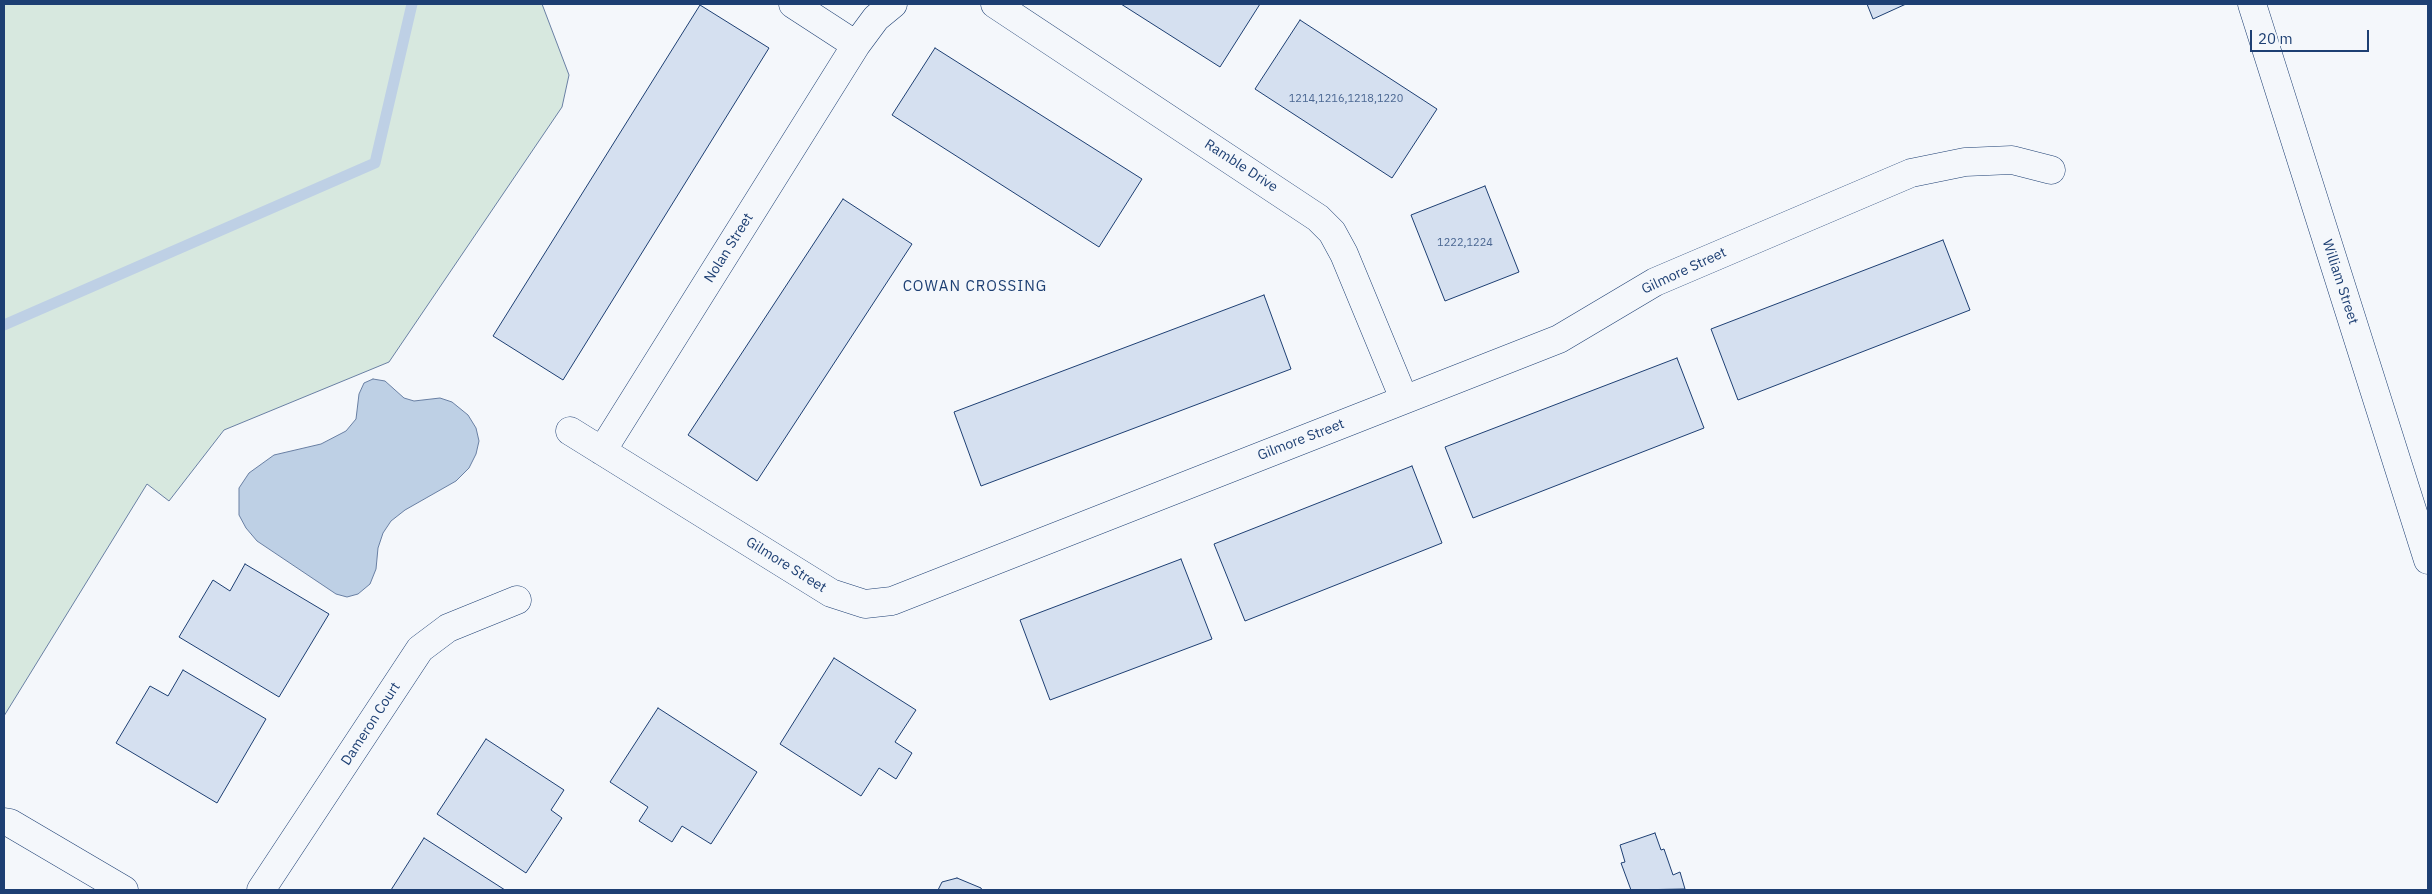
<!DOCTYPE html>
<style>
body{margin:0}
#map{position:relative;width:2432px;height:894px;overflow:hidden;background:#f4f7fb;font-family:"IBM Plex Sans",sans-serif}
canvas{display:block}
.frame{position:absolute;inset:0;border:5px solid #1d3f73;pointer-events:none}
.scale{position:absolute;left:2250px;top:30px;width:119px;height:22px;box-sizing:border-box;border:2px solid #1d3f73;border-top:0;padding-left:6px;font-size:15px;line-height:18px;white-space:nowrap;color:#1d3f73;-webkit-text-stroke:4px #f4f7fb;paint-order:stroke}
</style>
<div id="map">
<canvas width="2432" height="894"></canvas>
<div class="frame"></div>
<div class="scale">20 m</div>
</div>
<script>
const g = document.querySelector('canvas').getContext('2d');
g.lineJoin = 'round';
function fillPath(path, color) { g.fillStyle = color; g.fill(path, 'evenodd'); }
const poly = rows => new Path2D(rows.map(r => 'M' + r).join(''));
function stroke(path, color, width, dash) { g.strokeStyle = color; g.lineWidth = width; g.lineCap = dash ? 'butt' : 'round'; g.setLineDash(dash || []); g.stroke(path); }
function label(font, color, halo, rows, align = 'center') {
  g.font = font + ' "IBM Plex Sans",sans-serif'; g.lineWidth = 4; g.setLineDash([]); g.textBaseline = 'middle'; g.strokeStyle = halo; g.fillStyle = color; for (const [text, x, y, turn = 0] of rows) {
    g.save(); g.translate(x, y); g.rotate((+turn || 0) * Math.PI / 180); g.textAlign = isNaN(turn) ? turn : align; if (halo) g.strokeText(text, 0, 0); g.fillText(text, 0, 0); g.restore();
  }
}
const green = poly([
 [4,4,542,4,569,75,562,107,389,362,224,430,169,501,147,484,4,716,4,4]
]);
fillPath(green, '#d7e8df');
stroke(green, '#687fa3', 1);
const water = poly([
 [373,379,385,381,404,398,414,401,440,398,452,402,468,415,476,428,479,441,476,454,469,468,456,481,405,510,391,521,383,533,378,548,376,569,370,584,358,594,347,597,336,594,257,541,246,528,239,515,239,488,249,473,274,455,321,444,346,431,356,419,359,394,364,383,373,379]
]);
fillPath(water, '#bed0e5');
stroke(water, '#687fa3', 1);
stroke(poly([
 [4,325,375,163,412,4]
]), '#bed0e5', 11);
const building = poly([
 [1121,4,1260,4,1220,67,1121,4],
 [1867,4,1906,4,1873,19,1867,4],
 [700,5,769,48,563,380,493,336,700,5],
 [1300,20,1437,109,1392,178,1255,89,1300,20],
 [935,48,1142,179,1099,247,892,115,935,48],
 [1485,186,1519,272,1445,301,1411,215,1485,186],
 [843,199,912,244,757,481,688,435,843,199],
 [1943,240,1970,310,1738,400,1711,329,1943,240],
 [1264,295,1291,369,981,486,954,412,1264,295],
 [1677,358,1704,428,1473,518,1445,447,1677,358],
 [1412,466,1442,543,1245,621,1214,544,1412,466],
 [1181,559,1212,639,1050,700,1020,620,1181,559],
 [245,564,329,614,279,697,179,637,213,580,230,591,245,564],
 [834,658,916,710,895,742,912,753,896,779,879,768,861,796,780,744,834,658],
 [183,670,266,719,217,803,116,743,150,686,168,696,183,670],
 [658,708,757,772,711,844,682,826,672,842,639,821,648,807,610,782,658,708],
 [486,739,564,790,551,810,562,818,526,873,437,814,486,739],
 [1655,833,1661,850,1664,849,1673,875,1680,872,1685,889,1631,890,1621,863,1625,862,1620,845,1655,833],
 [424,838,505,890,391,890,424,838],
 [957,878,981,888,982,890,938,890,942,882,957,878]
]);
fillPath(building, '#d5e0f0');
stroke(building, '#1d3f73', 1);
const minor = poly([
 [793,4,856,45],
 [995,4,1318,218,1332,232,1344,254,1404,399],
 [570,431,831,593,865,604,892,601,1559,339,1655,282,1911,173,1965,162,2012,160,2051,170],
 [602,451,856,45,876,18,893,4],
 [4,822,10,823,124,890],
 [261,890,420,649,448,628,517,600]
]);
const trunk = poly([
 [2252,4,2428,560]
]);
stroke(minor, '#1d3f73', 29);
stroke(trunk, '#1d3f73', 29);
stroke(minor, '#f4f7fb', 28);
stroke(trunk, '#f4f7fb', 28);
label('11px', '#4b6792', null, [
 ["1214,1216,1218,1220",1346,99],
 ["1222,1224",1465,243]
]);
label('14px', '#1d3f73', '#f4f7fb', [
 ["Ramble Drive",1241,166,33],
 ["Nolan Street",729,248,-58],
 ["Gilmore Street",1684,271,-25],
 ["William Street",2340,282,72],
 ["Gilmore Street",1301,440,-21],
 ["Gilmore Street",786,565,32],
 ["Dameron Court",371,724,-57]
]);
g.letterSpacing = '1px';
label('15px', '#1d3f73', '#f4f7fb', [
 ["COWAN CROSSING",975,287]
]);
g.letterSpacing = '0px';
</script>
